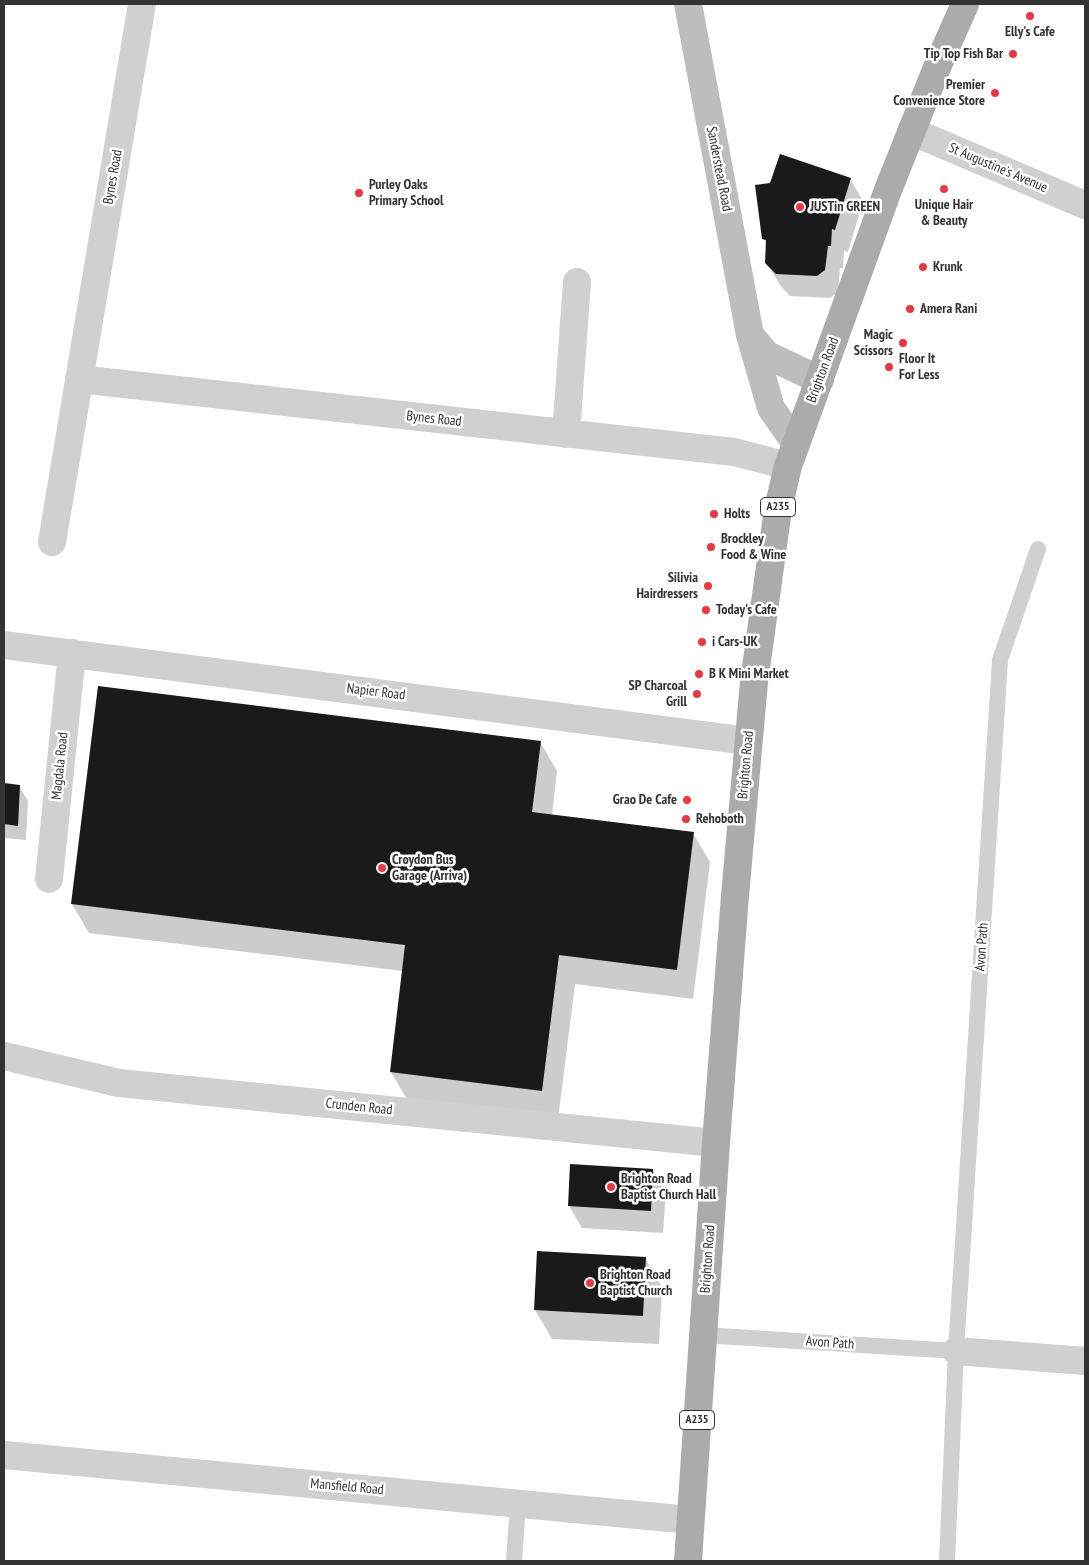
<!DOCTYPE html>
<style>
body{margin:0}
#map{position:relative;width:1089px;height:1565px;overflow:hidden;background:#fff;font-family:"PT Sans Narrow",sans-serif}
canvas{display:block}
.frame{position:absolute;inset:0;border:5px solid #333;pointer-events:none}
</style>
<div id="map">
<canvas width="1089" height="1565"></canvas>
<div class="frame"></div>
</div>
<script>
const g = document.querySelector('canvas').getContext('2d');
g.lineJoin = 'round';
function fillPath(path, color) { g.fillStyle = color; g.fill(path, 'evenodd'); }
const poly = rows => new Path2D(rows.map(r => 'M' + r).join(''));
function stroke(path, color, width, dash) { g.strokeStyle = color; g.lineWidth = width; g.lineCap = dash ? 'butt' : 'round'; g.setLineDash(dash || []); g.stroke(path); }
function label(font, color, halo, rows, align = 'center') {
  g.font = font + ' "PT Sans Narrow",sans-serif'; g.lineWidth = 5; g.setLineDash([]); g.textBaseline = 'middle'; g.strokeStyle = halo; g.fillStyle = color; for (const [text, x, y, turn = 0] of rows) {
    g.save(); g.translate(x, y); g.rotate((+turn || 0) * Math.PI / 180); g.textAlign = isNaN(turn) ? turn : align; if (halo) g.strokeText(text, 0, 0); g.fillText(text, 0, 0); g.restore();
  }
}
fillPath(poly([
 [850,179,863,201,848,252,844,251,843,268,840,268,838,292,830,298,790,296,780,285,766,262,767,245,764,239],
 [540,742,557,771,552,816,693,833,710,862,693,999,575,984,558,1119,408,1101,391,1072,403,971,89,933,72,904],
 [4,784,19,786,28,801,26,840,4,838],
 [653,1170,666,1192,663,1233,582,1228,569,1206],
 [645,1258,662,1287,659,1344,552,1339,535,1310]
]), '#0003');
fillPath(poly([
 [780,154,851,178,835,230,832,229,831,246,828,246,825,270,817,276,776,274,765,263,766,240,762,239,755,185,770,183],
 [98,686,541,741,532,812,694,832,677,970,559,955,542,1091,390,1072,405,945,71,904],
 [4,783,20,785,18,826,4,824],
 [570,1164,653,1169,651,1211,568,1206],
 [537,1251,646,1257,643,1316,534,1310]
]), '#1a1a1a');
stroke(poly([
 [703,1335,956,1351],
 [514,1561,518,1504],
 [947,1561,956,1351,1000,660,1038,549]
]), '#d0d0d0', 16);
stroke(poly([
 [911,131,1085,205],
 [79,379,734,452,788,466],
 [566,434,577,282],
 [52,542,142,4],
 [4,645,748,741],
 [49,879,72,653],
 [4,1056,119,1083,716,1143],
 [956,1351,1085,1361],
 [4,1455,690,1520]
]), '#d0d0d0', 28);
stroke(poly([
 [688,4,750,335,771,408,796,444],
 [751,336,767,355,820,380]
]), '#bdbdbd', 28);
stroke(poly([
 [688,1561,716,1143,735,896,754,682,778,509,788,466,796,444,888,190,938,65,965,4]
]), '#ababab', 28);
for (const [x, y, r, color] of [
 [1030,16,5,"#e63946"],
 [1013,54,5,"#e63946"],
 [995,93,5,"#e63946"],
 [944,189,5,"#e63946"],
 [359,193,5,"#e63946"],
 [800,207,5,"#e63946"],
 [923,267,5,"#e63946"],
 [910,309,5,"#e63946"],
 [903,343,5,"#e63946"],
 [889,367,5,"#e63946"],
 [714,514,5,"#e63946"],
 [711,547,5,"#e63946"],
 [708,586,5,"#e63946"],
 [706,610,5,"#e63946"],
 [702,642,5,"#e63946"],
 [699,674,5,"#e63946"],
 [697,694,5,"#e63946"],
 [687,800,5,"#e63946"],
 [686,819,5,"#e63946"],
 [382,868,5,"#e63946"],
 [611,1187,5,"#e63946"],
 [590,1283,5,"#e63946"]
]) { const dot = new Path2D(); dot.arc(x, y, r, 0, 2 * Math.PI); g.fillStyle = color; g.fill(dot); stroke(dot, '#fff', 2); }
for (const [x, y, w] of [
 [778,507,35],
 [697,1420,35]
]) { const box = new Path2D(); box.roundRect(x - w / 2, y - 9.5, w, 19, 4); g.fillStyle = '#fff'; g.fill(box); stroke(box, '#333', 1); }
label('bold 12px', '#333', null, [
 ["A235",778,507],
 ["A235",697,1420]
]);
label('bold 14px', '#333', '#fff', [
 ["Elly's Cafe",1030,32,"center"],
 ["Tip Top Fish Bar",1003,54,"right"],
 ["Premier",985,85,"right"],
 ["Convenience Store",985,101,"right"],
 ["Purley Oaks",369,185],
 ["Primary School",369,201],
 ["Unique Hair",944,205,"center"],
 ["& Beauty",944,221,"center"],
 ["JUSTin GREEN",810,207],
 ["Krunk",933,267],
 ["Amera Rani",920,309],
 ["Magic",893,335,"right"],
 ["Scissors",893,351,"right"],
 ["Floor It",899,359],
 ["For Less",899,375],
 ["Holts",724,514],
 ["Brockley",721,539],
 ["Food & Wine",721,555],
 ["Silivia",698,578,"right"],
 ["Hairdressers",698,594,"right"],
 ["Today's Cafe",716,610],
 ["i Cars-UK",712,642],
 ["B K Mini Market",709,674],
 ["SP Charcoal",687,686,"right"],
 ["Grill",687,702,"right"],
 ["Grao De Cafe",677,800,"right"],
 ["Rehoboth",696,819],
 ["Croydon Bus",392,860],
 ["Garage (Arriva)",392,876],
 ["Brighton Road",621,1179],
 ["Baptist Church Hall",621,1195],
 ["Brighton Road",600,1275],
 ["Baptist Church",600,1291]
], 'left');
label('14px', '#333', '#fff', [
 ["St Augustine's Avenue",998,168,23],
 ["Sanderstead Road",719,169,79],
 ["Bynes Road",113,177,-80],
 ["Brighton Road",823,370,-70],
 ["Bynes Road",434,419,6],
 ["Napier Road",376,692,7],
 ["Brighton Road",746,765,-85],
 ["Magdala Road",60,766,-84],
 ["Avon Path",982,947,-86],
 ["Crunden Road",359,1107,6],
 ["Brighton Road",708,1259,-86],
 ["Avon Path",830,1343,4],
 ["Mansfield Road",347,1487,5]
]);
</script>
